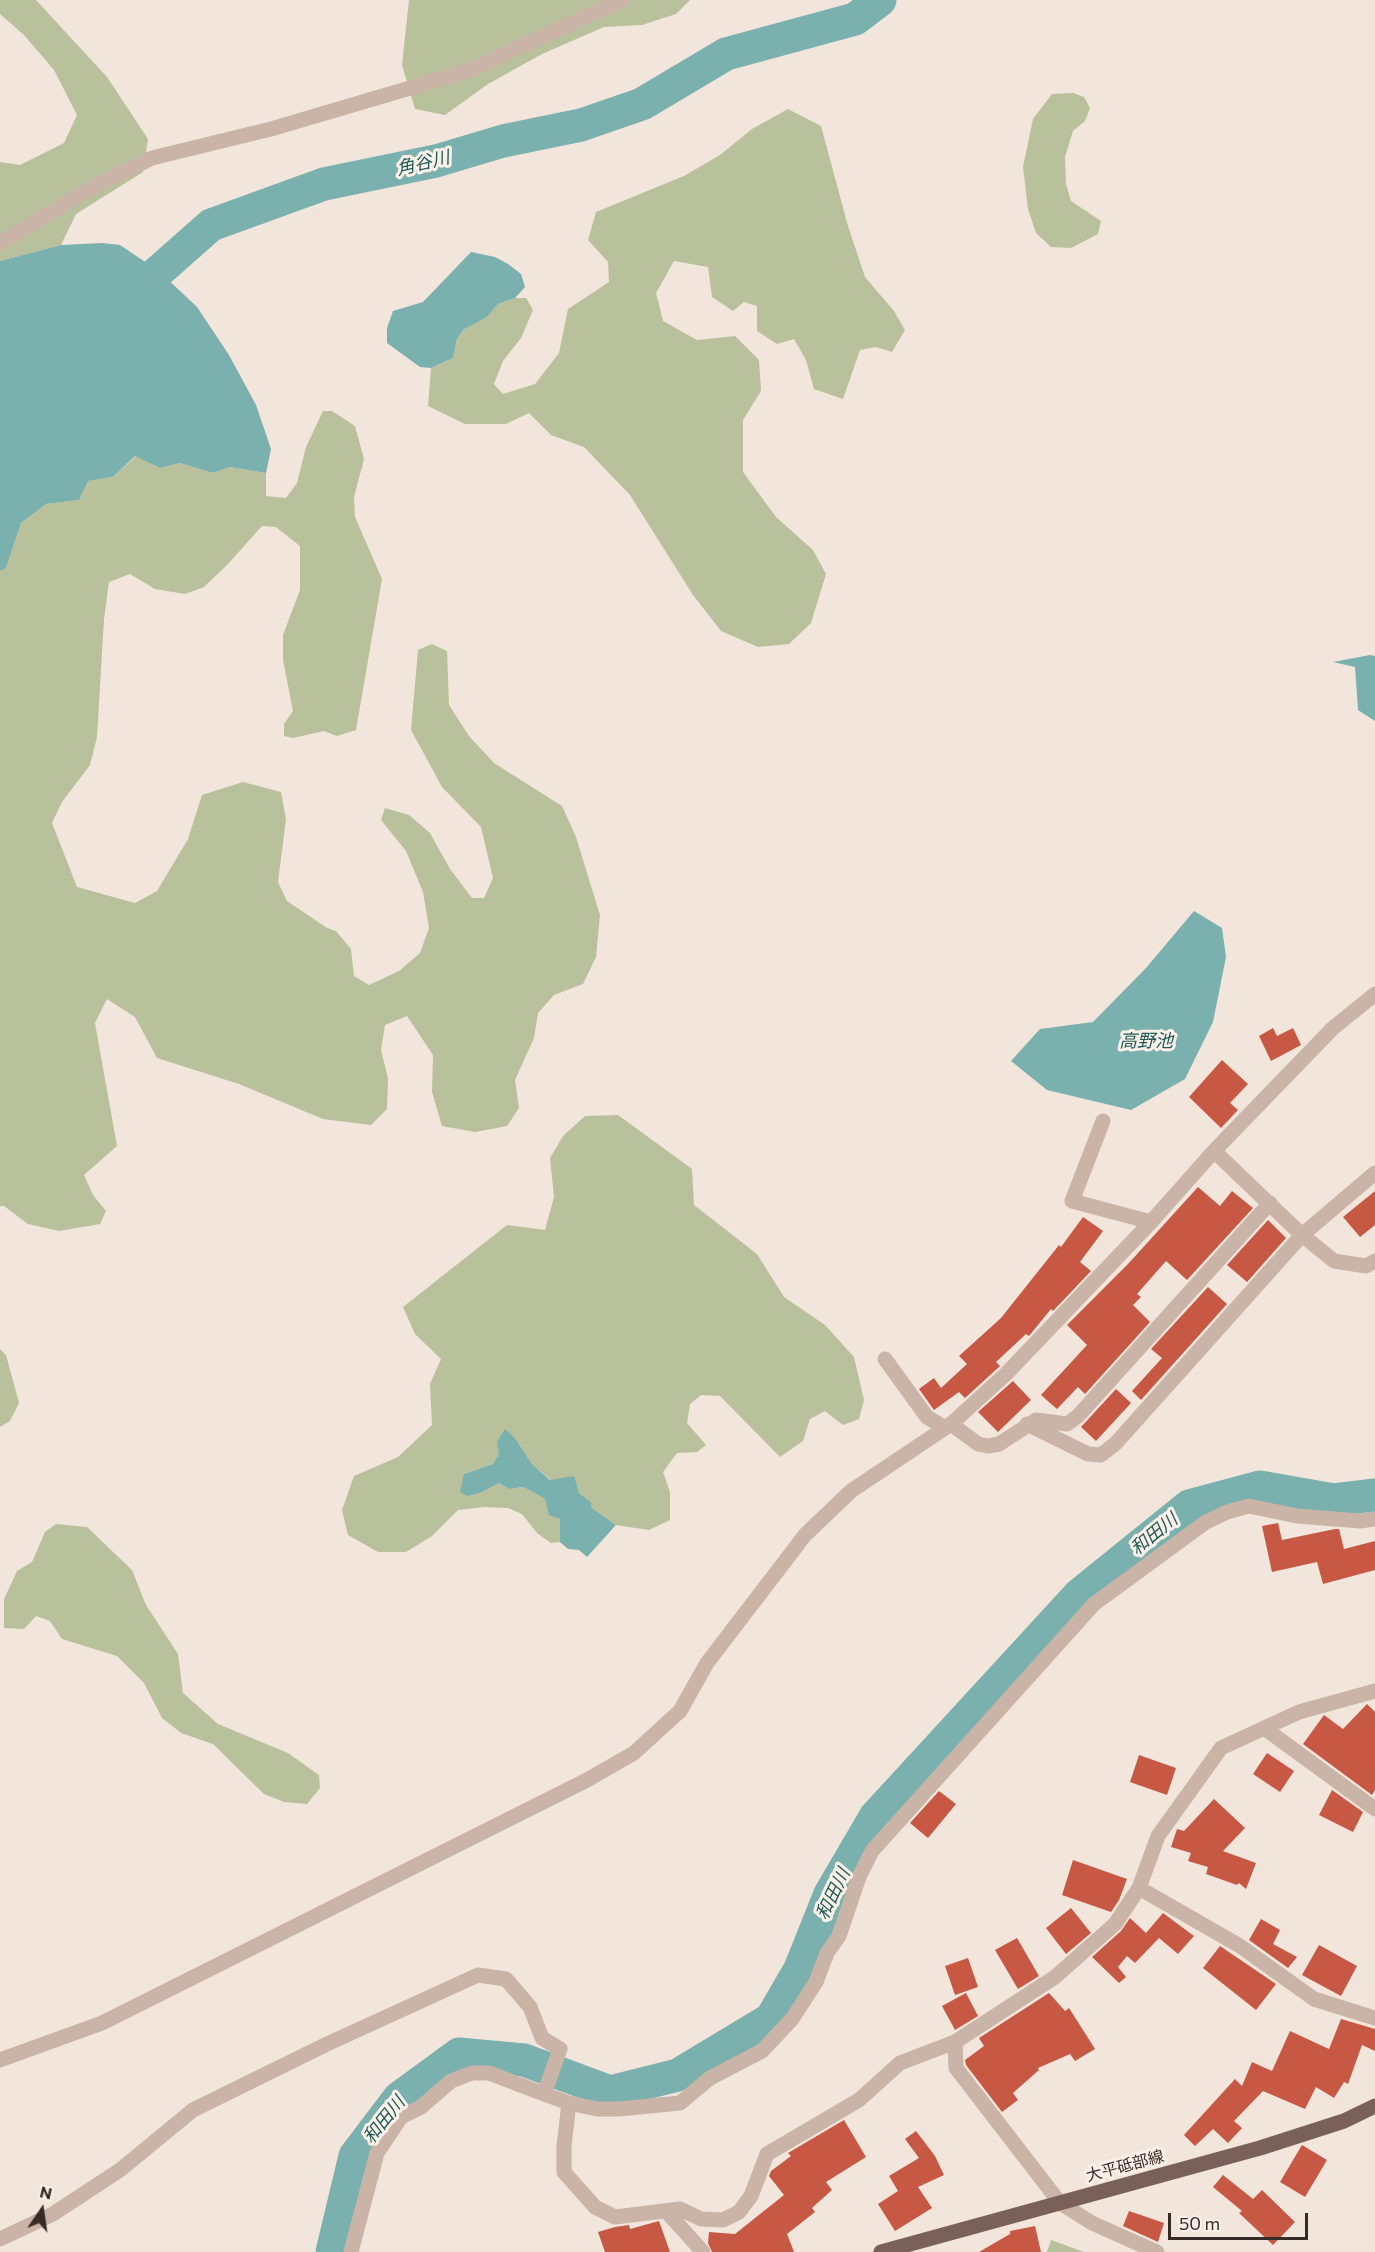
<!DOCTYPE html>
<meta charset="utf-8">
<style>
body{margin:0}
#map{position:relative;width:1375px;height:2252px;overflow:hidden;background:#f2e5db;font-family:Commissioner,sans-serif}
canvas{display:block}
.north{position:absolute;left:12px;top:2180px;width:60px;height:60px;-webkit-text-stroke:4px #faf0e8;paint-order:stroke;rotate:13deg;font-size:16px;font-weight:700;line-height:24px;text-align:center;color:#372b28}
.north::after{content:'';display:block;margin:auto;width:21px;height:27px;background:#372b28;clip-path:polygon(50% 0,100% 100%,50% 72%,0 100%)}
.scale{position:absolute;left:1168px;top:2213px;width:140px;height:27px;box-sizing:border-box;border:3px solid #372b28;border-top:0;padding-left:8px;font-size:18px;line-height:21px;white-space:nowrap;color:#372b28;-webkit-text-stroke:4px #faf0e8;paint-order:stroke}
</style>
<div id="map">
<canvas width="1375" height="2252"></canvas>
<div class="north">N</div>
<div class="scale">50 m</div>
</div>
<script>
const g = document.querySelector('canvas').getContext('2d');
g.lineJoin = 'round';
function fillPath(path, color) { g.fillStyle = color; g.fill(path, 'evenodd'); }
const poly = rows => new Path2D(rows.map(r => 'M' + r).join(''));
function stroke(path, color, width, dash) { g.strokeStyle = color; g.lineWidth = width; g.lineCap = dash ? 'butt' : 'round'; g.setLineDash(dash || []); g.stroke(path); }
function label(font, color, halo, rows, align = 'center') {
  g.font = font + ' Commissioner,"Noto Sans JP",sans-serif'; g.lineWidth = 6; g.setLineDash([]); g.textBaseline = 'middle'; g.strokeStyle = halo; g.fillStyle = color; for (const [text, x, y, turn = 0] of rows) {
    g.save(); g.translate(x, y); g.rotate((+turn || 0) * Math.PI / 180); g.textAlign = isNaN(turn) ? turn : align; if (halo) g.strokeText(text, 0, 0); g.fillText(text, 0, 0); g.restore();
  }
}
fillPath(poly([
 [0,0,36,0,107,77,148,139,143,172,76,214,61,245,0,261,0,162,20,165,64,143,77,115,54,70,24,35,0,14],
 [409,0,690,0,676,14,642,25,604,27,542,54,488,84,445,115,415,109,402,65],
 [1073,93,1084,97,1090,108,1085,121,1073,131,1065,157,1066,184,1071,201,1101,221,1098,234,1071,248,1051,247,1036,233,1028,209,1023,167,1033,119,1052,94],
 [788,109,821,126,848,226,865,277,894,311,905,330,892,352,876,347,860,350,843,399,814,389,806,360,794,339,777,344,757,331,757,306,744,302,733,311,712,297,708,267,674,261,656,293,663,321,697,340,735,336,759,360,761,391,743,420,743,472,776,517,813,550,826,574,811,623,789,644,758,647,721,631,693,595,630,495,584,447,551,435,529,413,506,424,465,424,428,406,431,368,453,358,457,339,463,330,487,317,498,304,515,298,526,298,533,310,521,338,503,361,494,384,503,394,535,384,559,353,568,309,609,282,608,262,588,240,596,212,684,176,720,155,752,129],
 [323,411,332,411,355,426,364,459,354,497,355,517,382,579,356,730,337,736,324,731,293,738,284,736,284,724,293,711,283,660,283,635,300,590,300,546,276,527,262,526,227,565,204,587,185,594,155,589,130,574,109,582,104,619,97,737,90,765,62,802,52,823,77,887,135,903,157,891,188,839,202,795,243,782,281,792,286,819,278,882,287,901,327,928,336,931,351,949,354,976,369,985,399,971,420,953,429,928,423,892,406,851,381,820,385,808,409,815,430,833,450,869,472,898,484,898,493,878,481,827,442,787,411,730,418,650,432,644,447,651,449,705,469,736,494,763,562,806,576,837,600,915,596,957,583,984,554,995,538,1013,534,1038,515,1080,519,1108,507,1126,475,1132,442,1126,432,1092,433,1055,407,1016,385,1025,381,1050,388,1078,387,1109,371,1125,323,1119,239,1084,157,1058,135,1017,107,999,95,1023,117,1146,84,1175,93,1195,106,1211,100,1224,59,1231,28,1224,4,1206,0,1206,0,571,6,568,21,523,46,504,79,500,88,481,113,477,136,456,160,468,180,463,213,473,230,467,266,473,266,496,286,498,297,483,306,447],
 [618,1115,692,1169,694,1205,757,1254,784,1297,825,1325,854,1357,864,1400,859,1419,843,1425,825,1411,810,1419,803,1441,780,1457,720,1396,701,1395,690,1404,687,1423,706,1445,697,1452,677,1453,663,1472,670,1492,670,1520,649,1530,616,1525,592,1508,591,1502,579,1493,551,1480,532,1464,515,1438,493,1464,464,1474,468,1496,480,1493,499,1483,509,1489,523,1487,533,1492,545,1499,560,1519,560,1542,551,1543,537,1533,522,1514,508,1508,484,1507,458,1510,432,1536,406,1552,378,1552,348,1535,342,1510,354,1476,398,1457,432,1425,430,1384,441,1359,415,1334,403,1307,507,1225,545,1230,554,1197,550,1158,563,1136,585,1116],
 [0,1349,6,1355,19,1403,10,1421,0,1427],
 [56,1524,87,1527,132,1570,146,1605,178,1654,183,1693,218,1724,288,1753,319,1775,320,1788,307,1804,284,1802,264,1794,213,1744,181,1733,162,1718,144,1683,117,1656,62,1639,50,1621,36,1616,24,1629,4,1628,4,1599,17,1571,32,1562,45,1532],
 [1051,2240,1084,2252,1047,2252]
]), '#b8c19b');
fillPath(poly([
 [102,243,120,245,160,272,197,307,229,355,256,405,271,449,266,473,230,467,213,473,180,463,160,468,135,456,113,477,88,481,79,500,46,504,21,523,6,568,0,571,0,261,61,245],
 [471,252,495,257,508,264,521,274,525,287,515,298,498,304,487,317,463,330,457,339,453,358,431,368,420,367,387,343,387,328,393,311,423,302],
 [1370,655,1375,656,1375,721,1358,710,1355,667,1333,662],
 [1194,911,1222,928,1226,957,1213,1022,1185,1079,1131,1110,1047,1090,1011,1061,1040,1029,1093,1022,1146,968],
 [505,1429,515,1438,532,1464,550,1480,574,1476,579,1493,591,1502,592,1508,616,1525,587,1557,579,1550,568,1549,560,1542,560,1519,549,1515,545,1499,533,1492,523,1487,509,1489,499,1483,480,1493,468,1496,460,1492,464,1474,493,1464,499,1454,497,1442]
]), '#7ab0ad');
stroke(poly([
 [125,301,211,225,324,184,436,161,503,141,581,125,642,104,726,54,855,19,880,0],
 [332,2252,355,2156,399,2098,459,2054,524,2060,610,2092,678,2075,771,2019,800,1969,830,1894,875,1817,1080,1594,1189,1506,1260,1487,1334,1500,1375,1495]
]), '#7ab0ad', 33);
fillPath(poly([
 [1273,1028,1277,1036,1293,1028,1301,1045,1271,1061,1259,1036],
 [1222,1060,1248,1084,1230,1103,1238,1110,1221,1128,1189,1097],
 [1198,1187,1220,1206,1232,1191,1253,1208,1187,1280,1166,1261,1137,1294,1141,1297,1133,1305,1150,1322,1085,1394,1078,1387,1057,1409,1041,1395,1087,1345,1067,1325,1128,1264],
 [1375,1191,1375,1225,1360,1237,1343,1217],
 [1083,1217,1103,1231,1080,1262,1091,1271,1053,1311,1051,1309,1029,1336,1026,1334,996,1362,1000,1366,965,1398,959,1392,934,1410,919,1389,934,1378,941,1388,967,1364,959,1356,1001,1318,1059,1245,1061,1247],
 [1268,1220,1286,1238,1247,1282,1227,1265],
 [1208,1287,1227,1304,1141,1400,1132,1391,1162,1358,1151,1349],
 [1013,1381,1031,1400,998,1432,978,1412],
 [1116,1389,1131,1403,1096,1441,1081,1427],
 [1278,1523,1282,1540,1335,1529,1339,1529,1344,1549,1375,1541,1375,1570,1323,1584,1317,1562,1272,1572,1262,1526],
 [1367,1704,1375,1712,1375,1790,1372,1795,1303,1744,1324,1715,1343,1729],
 [1267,1753,1294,1771,1280,1792,1253,1774],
 [1139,1755,1176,1768,1167,1795,1130,1782],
 [1332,1790,1363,1812,1353,1832,1319,1815],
 [939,1791,956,1804,928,1838,910,1823],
 [1214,1799,1245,1828,1223,1851,1256,1863,1246,1889,1239,1883,1237,1885,1206,1874,1208,1867,1188,1861,1191,1853,1171,1847,1177,1829,1184,1831],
 [1073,1860,1127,1879,1119,1900,1111,1912,1062,1895],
 [1071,1908,1091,1933,1066,1954,1046,1928],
 [1163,1913,1194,1936,1178,1954,1159,1938,1135,1963,1127,1956,1118,1967,1126,1977,1119,1983,1092,1957,1121,1931,1130,1918,1146,1933],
 [1261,1919,1280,1930,1273,1944,1297,1957,1288,1968,1249,1940],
 [1017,1938,1039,1976,1018,1989,995,1950],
 [1319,1945,1357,1966,1341,1996,1302,1975],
 [1220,1946,1276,1984,1256,2010,1203,1968],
 [968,1958,978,1987,955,1995,945,1966],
 [966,1993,978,2016,955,2030,942,2006],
 [1049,1993,1065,2011,1069,2008,1095,2049,1075,2061,1070,2054,1038,2068,1039,2070,1013,2093,1018,2100,1002,2112,966,2065,965,2060,984,2046,979,2038],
 [1341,2019,1375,2029,1375,2051,1362,2045,1348,2084,1344,2082,1334,2098,1316,2087,1305,2109,1263,2091,1234,2121,1242,2128,1228,2143,1213,2129,1195,2146,1184,2135,1235,2079,1242,2086,1252,2062,1272,2071,1290,2031,1329,2049],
 [844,2120,866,2157,826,2182,832,2190,812,2208,815,2212,787,2234,794,2252,712,2252,708,2243,709,2232,735,2234,784,2195,769,2176,771,2171,791,2156,788,2153],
 [916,2131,935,2156,944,2175,918,2187,932,2208,895,2231,878,2204,898,2191,889,2176,919,2158,905,2139],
 [1302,2145,1327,2160,1305,2197,1280,2182],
 [1223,2175,1253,2199,1262,2190,1295,2222,1273,2245,1239,2213,1242,2211,1213,2187],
 [1129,2211,1164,2223,1158,2242,1123,2226],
 [659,2221,670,2252,605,2252,598,2232,615,2227,629,2225,630,2229],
 [1035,2226,1041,2252,979,2252,1010,2234,1010,2231]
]), '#c75844');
stroke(poly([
 [0,243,97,185,152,158,271,129,468,71,622,0],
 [1103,1121,1072,1201,1151,1222],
 [1214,1151,1302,1235,1334,1261,1366,1266,1375,1261],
 [885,1359,927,1417,945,1428],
 [951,1424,978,1444,988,1446,999,1444,1036,1420,1067,1424,1078,1416,1270,1203],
 [1027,1424,1088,1454,1101,1455,1116,1443,1302,1235,1375,1173],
 [1264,1728,1375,1809],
 [1139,1888,1240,1946,1314,1999,1375,2018],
 [955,2042,956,2068,1060,2203,1092,2223,1157,2252],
 [0,2060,102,2023,587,1780,634,1753,680,1711,707,1663,805,1535,851,1491,951,1424,1006,1374,1151,1222,1214,1151,1333,1028,1375,994],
 [569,2103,597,2109,619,2109,680,2103,710,2078,762,2051,792,2019,816,1982,827,1953,839,1936,859,1877,872,1851,1094,1604,1206,1522,1227,1512,1249,1506,1297,1516,1360,1521,1375,1519],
 [666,2211,703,2252],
 [0,2239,53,2214,120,2170,193,2110,327,2044,478,1975,506,1979,530,2007,542,2038,560,2049,544,2094,569,2103,564,2146,564,2172,595,2207,615,2217,680,2209,701,2219,723,2220,739,2212,751,2196,767,2154,859,2100,900,2063,955,2042,1055,1977,1115,1924,1139,1888,1158,1836,1221,1748,1299,1712,1375,1691],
 [351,2252,377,2153,401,2117,421,2107,451,2081,472,2073,489,2073,544,2094]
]), '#cab4a7', 15);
stroke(poly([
 [881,2252,1260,2148,1344,2121,1375,2106]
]), '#796058', 15);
label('16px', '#372b28', '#faf0e8', [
 ["大平砥部線",1125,2166,-15]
]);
label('italic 18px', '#1d5957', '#faf0e8', [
 ["角谷川",423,163,-13],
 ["高野池",1146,1041],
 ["和田川",1154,1534,-39],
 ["和田川",833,1894,-64],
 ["和田川",384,2120,-51]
]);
</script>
